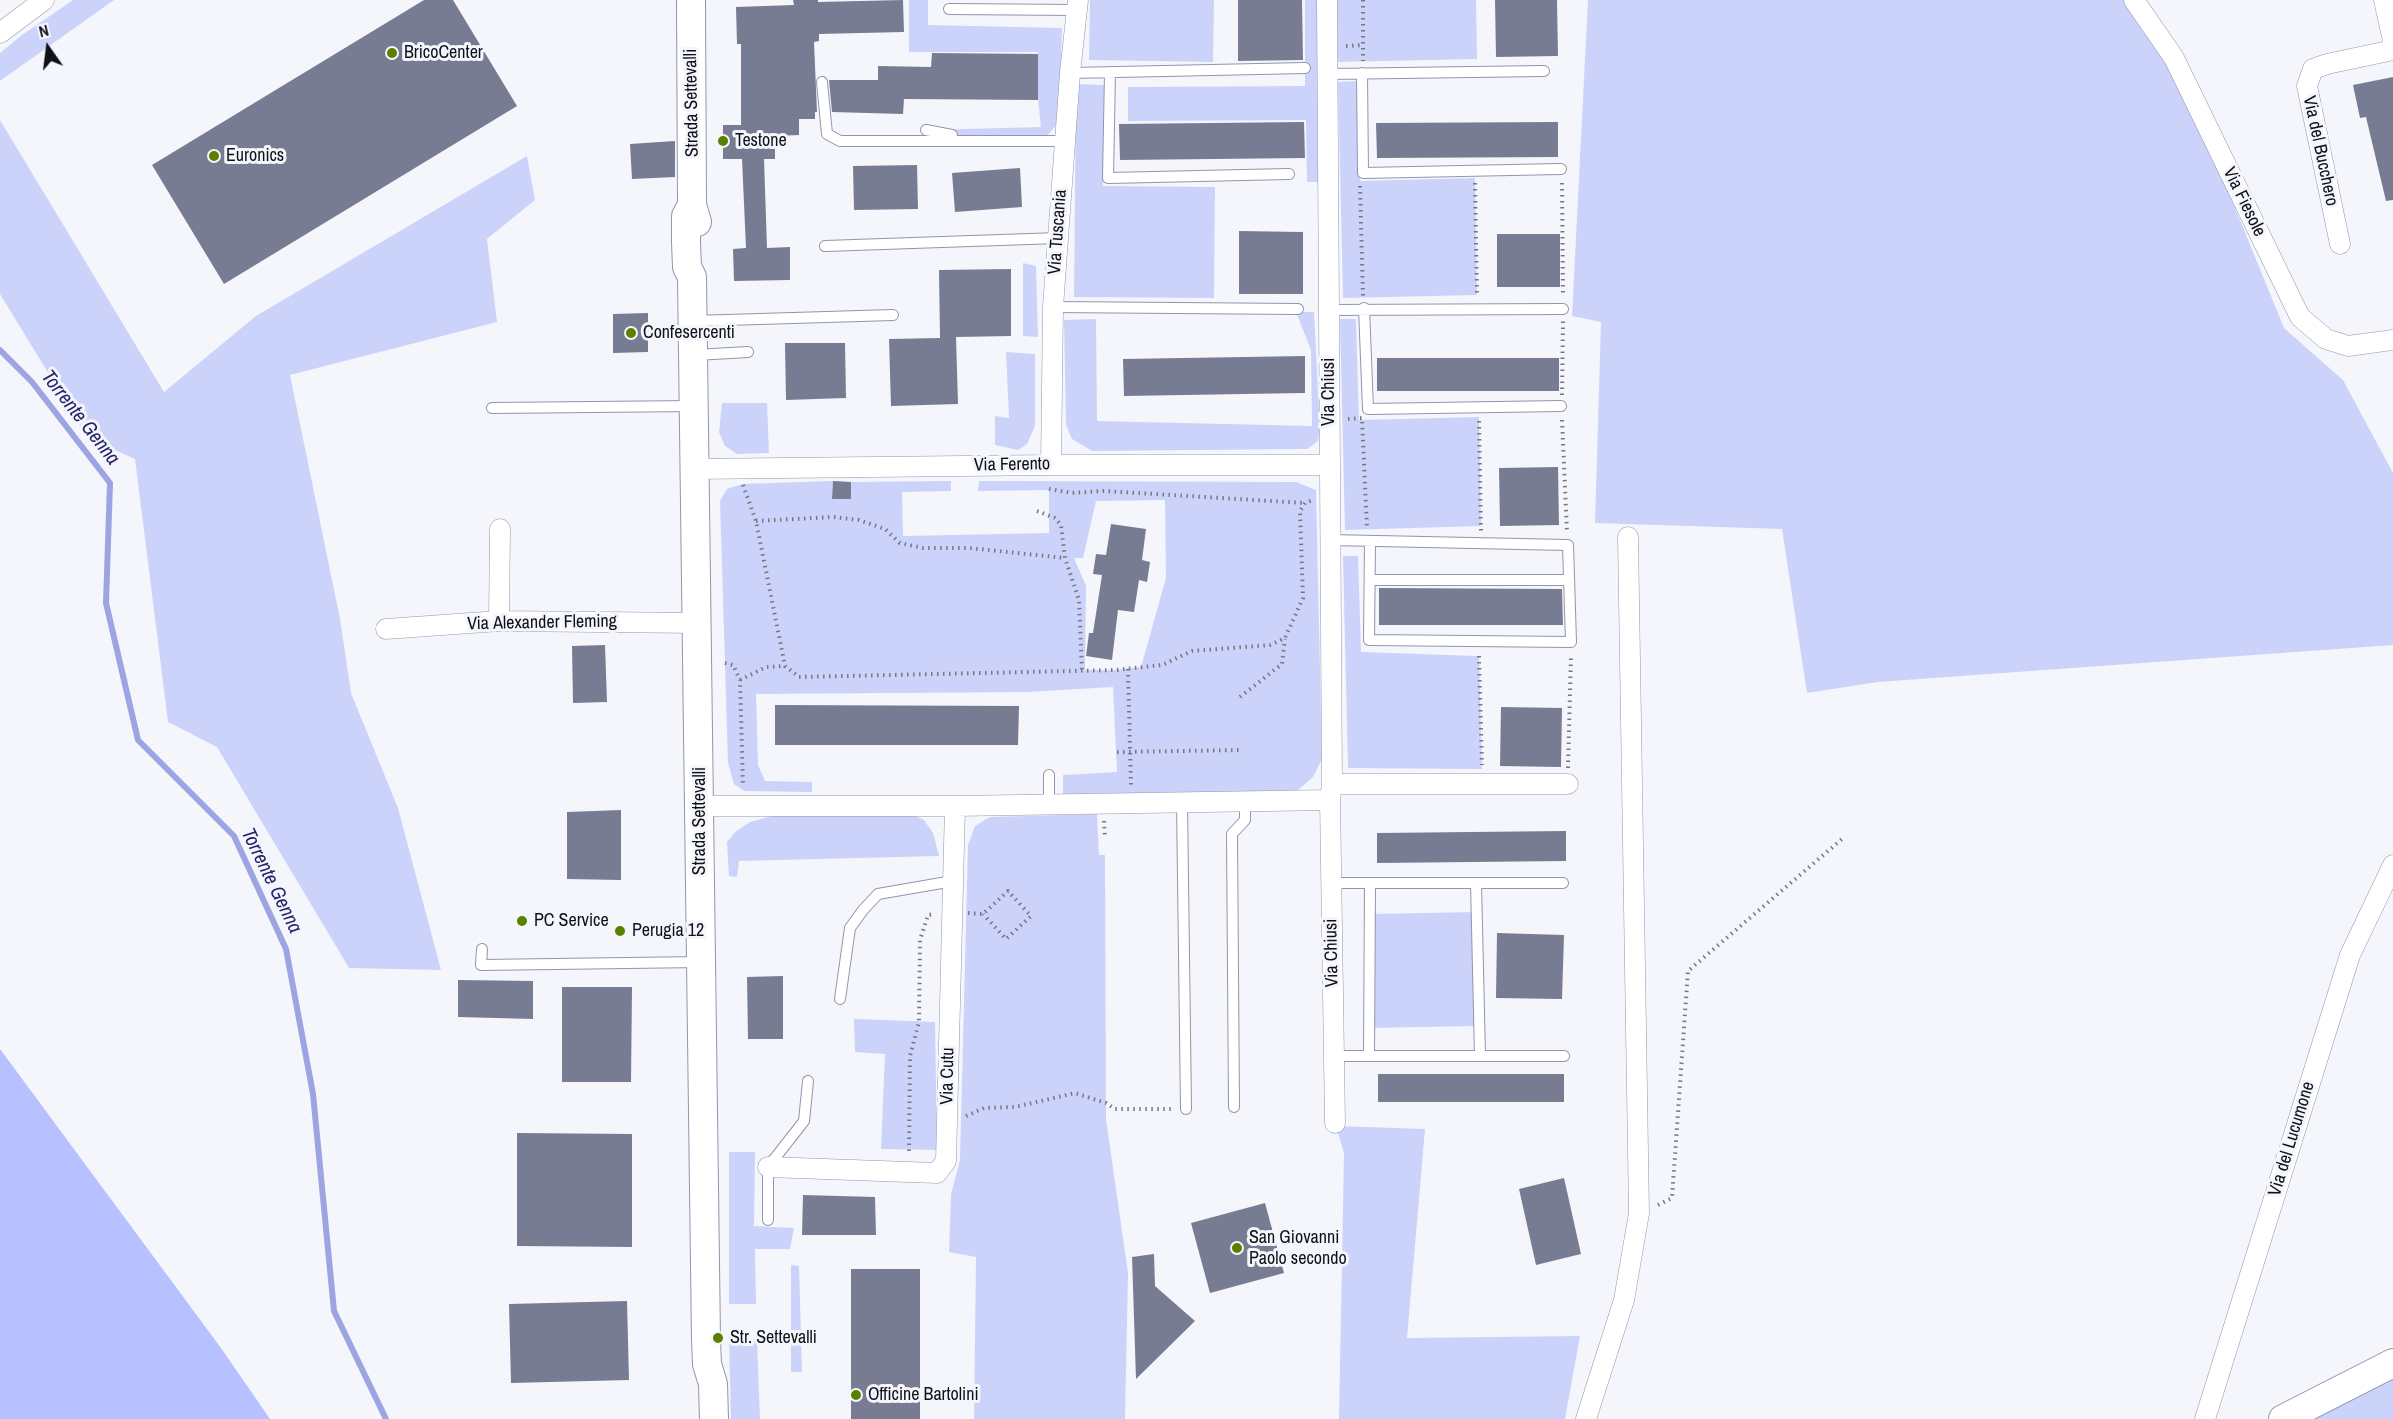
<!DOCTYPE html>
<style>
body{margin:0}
#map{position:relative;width:2393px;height:1419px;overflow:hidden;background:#f5f6fc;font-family:"Archivo Narrow",sans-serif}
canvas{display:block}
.north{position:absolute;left:18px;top:18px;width:60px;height:60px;-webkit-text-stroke:4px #f5f6fc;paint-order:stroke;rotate:346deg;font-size:16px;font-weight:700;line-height:24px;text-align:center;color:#0f1119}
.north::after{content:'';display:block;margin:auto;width:21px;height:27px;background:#0f1119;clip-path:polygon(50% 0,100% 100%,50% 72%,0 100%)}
</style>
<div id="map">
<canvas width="2393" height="1419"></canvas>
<div class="north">N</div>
</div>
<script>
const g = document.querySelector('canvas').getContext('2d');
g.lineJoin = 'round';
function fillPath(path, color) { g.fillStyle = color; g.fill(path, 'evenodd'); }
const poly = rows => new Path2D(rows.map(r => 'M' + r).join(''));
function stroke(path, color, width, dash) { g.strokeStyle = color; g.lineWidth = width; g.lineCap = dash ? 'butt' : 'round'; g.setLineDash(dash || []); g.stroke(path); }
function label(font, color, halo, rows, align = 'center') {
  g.font = font + ' "Archivo Narrow",sans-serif'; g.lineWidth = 6; g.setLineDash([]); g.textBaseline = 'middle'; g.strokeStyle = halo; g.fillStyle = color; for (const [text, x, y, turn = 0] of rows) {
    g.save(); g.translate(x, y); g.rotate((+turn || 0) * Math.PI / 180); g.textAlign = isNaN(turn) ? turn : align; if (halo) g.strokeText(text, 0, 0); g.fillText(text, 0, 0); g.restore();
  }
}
fillPath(poly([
 [73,0,114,0,0,81,0,53,22,35],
 [909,0,928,0,928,25,1062,28,1059,122,1048,135,927,140,926,130,1041,127,1038,100,1038,52,909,52],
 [1090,0,1214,0,1213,62,1089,60],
 [1305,0,1319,0,1319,182,1307,182,1306,120,1128,121,1128,87,1305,86],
 [1337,0,1476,0,1477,59,1338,62],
 [1588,0,2130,0,2174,58,2284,328,2343,380,2393,473,2393,645,1878,682,1807,693,1782,529,1595,523,1601,322,1572,316],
 [1358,81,1360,181,1475,178,1477,295,1343,298,1338,82],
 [1076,84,1104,85,1103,186,1215,187,1214,298,1074,297],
 [0,120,164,392,256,316,527,156,535,200,487,239,497,322,290,375,340,619,351,693,398,808,441,970,349,968,217,747,168,722,135,459,88,438,0,294],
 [1023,263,1036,266,1038,337,1023,336],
 [1296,312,1314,312,1320,429,1318,441,1307,449,1092,451,1072,439,1066,425,1064,320,1096,319,1097,421,1312,426,1311,350],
 [1340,319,1356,319,1359,420,1479,417,1481,526,1345,530],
 [1006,352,1035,354,1035,426,1027,444,1018,450,995,445,995,416,1009,418],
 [722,403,767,403,769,453,737,454,725,446,719,432],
 [833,481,832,499,851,499,851,482,951,481,951,491,902,492,903,536,1049,533,1049,490,978,491,979,481,1296,482,1316,490,1322,759,1313,777,1297,791,1063,794,1063,775,1117,772,1113,687,1027,692,756,694,758,765,765,781,812,782,812,792,744,791,734,784,728,763,720,501,727,489,742,484],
 [1165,500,1166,578,1141,667,1116,670,1085,670,1086,586,1074,558,1083,558,1096,501],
 [1343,556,1358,556,1361,652,1479,656,1482,769,1348,768],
 [911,814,924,820,933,833,939,856,739,861,737,877,729,876,727,842,735,832,750,822,772,816],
 [1097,814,1099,855,1105,855,1106,1119,1128,1273,1125,1419,974,1419,976,1257,949,1252,951,1194,960,1160,968,845,975,826,990,817],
 [1477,912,1480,1026,1369,1028,1370,914],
 [854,1019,935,1022,937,1150,881,1149,885,1054,855,1052],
 [1336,1126,1425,1129,1407,1338,1580,1336,1565,1419,1339,1419,1344,1153],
 [729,1152,755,1152,754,1226,794,1228,790,1249,755,1249,756,1304,729,1304],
 [791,1265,799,1266,802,1372,791,1372],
 [729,1338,757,1339,760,1419,731,1419],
 [2393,1363,2393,1419,2283,1419]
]), '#ccd3fa');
fillPath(poly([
 [0,1049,221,1348,270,1419,0,1419]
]), '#b7c1ff');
stroke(poly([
 [0,350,32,382,110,483,106,603,138,740,234,836,286,949,313,1094,334,1311,386,1419]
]), '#9ca5e1', 6);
fillPath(poly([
 [424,0,453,0,517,106,224,284,152,165],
 [793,0,818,0,818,2,903,0,904,32,819,34,819,41,814,42,817,112,815,112,815,119,799,119,799,135,775,136,775,159,764,159,767,248,790,247,790,280,734,281,733,249,746,248,742,159,723,159,723,125,741,125,741,44,737,44,736,7,794,5],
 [1238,0,1302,0,1303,60,1238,61],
 [1495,0,1557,0,1558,56,1496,57],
 [932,53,1038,54,1038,100,904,99,903,114,832,112,829,80,878,80,878,66,931,67],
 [2393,77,2393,200,2386,201,2366,117,2360,118,2353,85],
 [1304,122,1305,158,1120,160,1119,124],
 [1558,122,1558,157,1377,158,1376,123],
 [675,141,675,177,632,179,630,144],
 [917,165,918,209,854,210,853,166],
 [1020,168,1022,207,955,212,952,173],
 [1239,231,1303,232,1303,294,1239,294],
 [1497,234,1560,234,1560,287,1497,287],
 [1011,269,1011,336,956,337,958,404,891,406,889,339,940,338,939,270],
 [648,313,648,352,613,353,613,314],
 [785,343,845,343,846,398,786,400],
 [1305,356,1305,393,1124,396,1123,359],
 [1377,358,1559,358,1559,391,1377,391],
 [1558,467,1559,525,1500,526,1499,468],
 [833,481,851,482,851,499,832,499],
 [1111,524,1146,529,1142,560,1150,562,1147,582,1139,580,1134,612,1118,610,1112,660,1086,656,1089,633,1093,633,1102,575,1093,574,1096,554,1106,555],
 [1379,588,1562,589,1563,625,1379,625],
 [605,645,607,702,573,703,572,646],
 [775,705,1019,706,1018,745,775,745],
 [1501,707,1562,708,1561,767,1500,766],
 [621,810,621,880,567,879,567,812],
 [1566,831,1566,861,1377,863,1377,833],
 [1497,933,1564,935,1562,999,1496,998],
 [783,976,783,1039,748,1039,747,977],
 [458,980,533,981,533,1019,458,1017],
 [562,987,632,987,631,1082,562,1082],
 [1378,1074,1564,1074,1564,1102,1378,1102],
 [517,1133,632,1134,632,1247,517,1246],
 [1564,1178,1581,1254,1536,1265,1519,1189],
 [803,1195,875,1197,876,1235,802,1235],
 [1265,1203,1284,1273,1210,1293,1191,1223],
 [1154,1254,1155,1286,1195,1321,1136,1379,1132,1257],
 [851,1269,920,1269,920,1419,851,1419],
 [627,1301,629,1380,511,1383,509,1304]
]), '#777c93');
const lane = poly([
 [949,9,1076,10],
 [1110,72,1108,178,1289,174],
 [1070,73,1305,68],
 [1362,73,1363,173,1561,169],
 [1328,74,1544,71],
 [822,82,827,134,840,141,1065,141],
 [926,130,952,135],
 [825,246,1059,238],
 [1053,307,1298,309],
 [1364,308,1368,409,1561,406],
 [1329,310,1563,309],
 [693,321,893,315],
 [695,355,748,352],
 [492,408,693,406],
 [1329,540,1568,545,1571,642,1369,640,1370,541],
 [1370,580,1569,580],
 [1182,801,1186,1109],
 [1049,803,1049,775],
 [1331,883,1563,883],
 [1476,883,1480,1056],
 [482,949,481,965,700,962],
 [840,999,850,928,863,910,878,894,953,881],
 [1334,1056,1564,1056],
 [1369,1056,1370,883],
 [1234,1107,1232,834,1245,820,1245,800],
 [768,1220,768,1167,804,1121,808,1081]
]);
const street = poly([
 [1327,0,1332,784,1330,800,1335,1123],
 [2134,0,2174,58,2300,317,2326,339,2348,346,2393,340],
 [2384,0,2393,41],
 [0,33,44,0],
 [2340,244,2307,86,2313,69,2327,64,2393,50],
 [1051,465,1053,307,1070,73,1078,0],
 [694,469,1051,465,1329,465],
 [499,621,500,529],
 [386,629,499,621,698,623],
 [1332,784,1568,784],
 [700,806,955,806,1330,800],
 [768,1167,937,1173,946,1161,955,806],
 [1586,1419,1624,1300,1639,1213,1628,537],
 [2205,1419,2350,955,2393,865]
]);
const secondary = poly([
 [691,0,692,205,697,222],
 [692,205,686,216,686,242,687,267,692,277,706,1339,707,1364,713,1384,714,1419],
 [2283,1419,2393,1363]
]);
stroke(lane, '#9195ad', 12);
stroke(street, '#9195ad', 21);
stroke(secondary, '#9195ad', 30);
stroke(poly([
 [1363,0,1363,61],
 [1346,46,1363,45],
 [1475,183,1477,295],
 [1562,183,1563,296],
 [1360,186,1363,296],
 [1562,395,1563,321],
 [1348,419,1362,418,1367,529],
 [1562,420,1567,532],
 [1479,421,1481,531],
 [743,485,756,521,785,666,799,677,1116,670,1162,665,1192,651,1270,645,1285,638,1303,598,1300,511,1305,503,1313,500],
 [1049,489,1072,493,1104,491,1305,503],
 [1037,511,1055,518,1061,525,1065,558,1079,600,1082,671],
 [756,521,833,517,859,520,885,529,900,543,923,548,969,548,1065,558],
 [1479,656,1482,765],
 [725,663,733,665,740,680,743,787],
 [1128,669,1131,786],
 [740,680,766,667,785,666],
 [1240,697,1282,664,1285,639],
 [1117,752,1242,750],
 [1568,768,1571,655],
 [1104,821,1105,838],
 [968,913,983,914,1008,891,1031,916,1006,939,983,914],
 [966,1116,984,1108,1015,1107,1075,1093,1106,1103,1115,1109,1174,1109],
 [909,1151,910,1056,919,1022,920,940,928,915,934,914],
 [1658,1205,1672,1198,1688,971,1842,839]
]), '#77787f', 4, [1.5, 4.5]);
stroke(lane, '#fff', 10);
stroke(street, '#fff', 20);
stroke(secondary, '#fff', 28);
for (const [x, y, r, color] of [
 [392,53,6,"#5a8000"],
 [723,141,6,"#5a8000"],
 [214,156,6,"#5a8000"],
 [631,333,6,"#5a8000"],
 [522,921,6,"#5a8000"],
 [620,931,6,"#5a8000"],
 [1237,1248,6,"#5a8000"],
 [718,1338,6,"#5a8000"],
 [856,1395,6,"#5a8000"]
]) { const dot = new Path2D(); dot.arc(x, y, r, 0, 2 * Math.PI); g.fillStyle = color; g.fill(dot); stroke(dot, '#f5f6fc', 2); }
label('18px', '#0f1119', '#f5f6fc', [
 ["BricoCenter",404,53],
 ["Testone",735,141],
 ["Euronics",226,156],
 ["Confesercenti",643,333],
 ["PC Service",534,921],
 ["Perugia 12",632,931],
 ["San Giovanni",1249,1238],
 ["Paolo secondo",1249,1259],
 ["Str. Settevalli",730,1338],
 ["Officine Bartolini",868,1395]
], 'left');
label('18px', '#0f1119', '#f5f6fc', [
 ["Strada Settevalli",692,103,-91],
 ["Via del Bucchero",2320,151,78],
 ["Via Fiesole",2244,202,64],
 ["Via Tuscania",1058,232,-86],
 ["Via Chiusi",1329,392,-90],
 ["Via Ferento",1012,465,-1],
 ["Via Alexander Fleming",542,623,-1],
 ["Strada Settevalli",700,821,-90],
 ["Via Chiusi",1332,953,-91],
 ["Via Cutu",948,1076,-89],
 ["Via del Lucumone",2292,1139,-73]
]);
label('italic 20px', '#25246a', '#f5f6fc', [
 ["Torrente Genna",80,418,52],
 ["Torrente Genna",271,881,64]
]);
</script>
